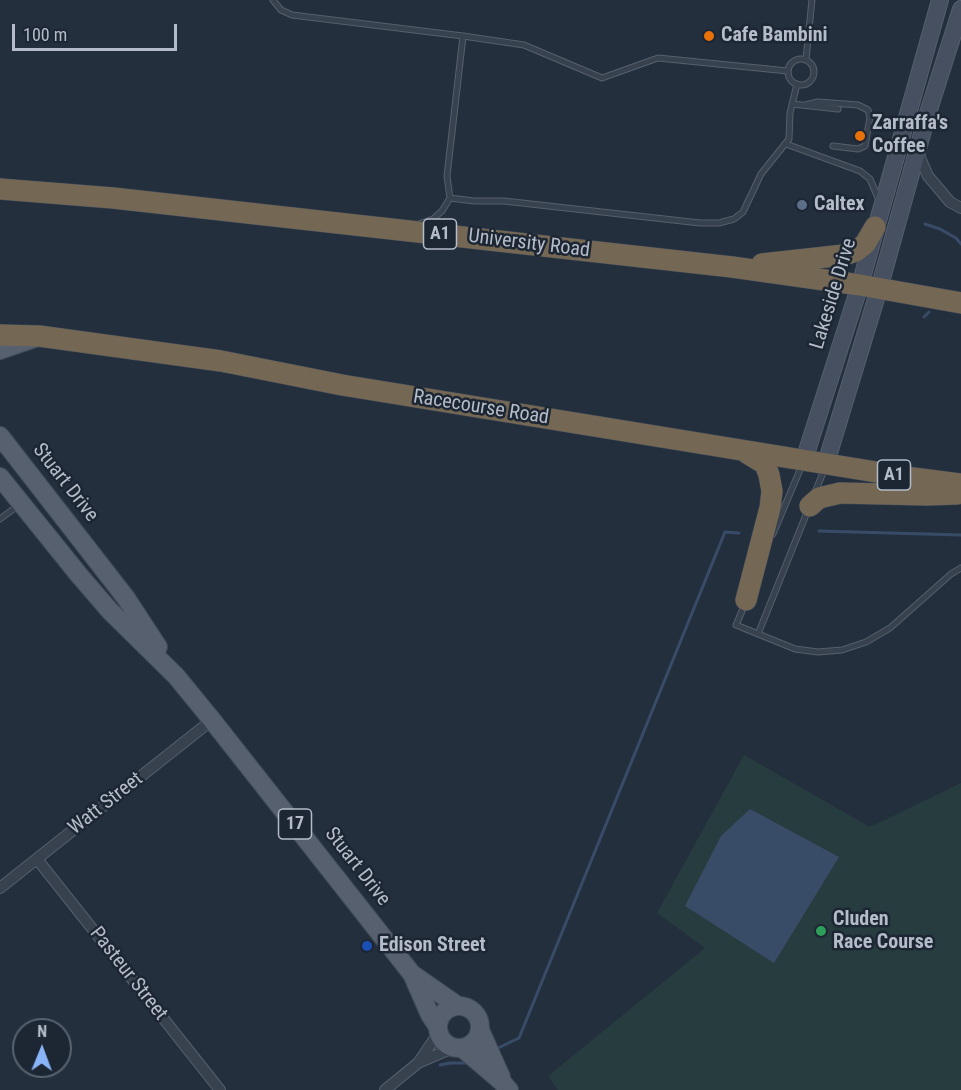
<!DOCTYPE html>
<style>
body{margin:0}
#map{position:relative;width:961px;height:1090px;overflow:hidden;background:#242f3e;font-family:"Roboto Condensed",sans-serif}
canvas{display:block}
.north{position:absolute;left:12px;top:1018px;width:60px;height:60px;box-sizing:border-box;background:#1d2633;border:2px solid #59626f;border-radius:50%;rotate:1deg;font-size:16px;font-weight:700;line-height:24px;text-align:center;color:#b4bcc9}
.north::after{content:'';display:block;margin:auto;width:21px;height:27px;background:#8ab4f8;clip-path:polygon(50% 0,100% 100%,50% 72%,0 100%)}
.scale{position:absolute;left:12px;top:24px;width:165px;height:27px;box-sizing:border-box;border:3px solid #b4bcc9;border-top:0;padding-left:8px;font-size:18px;line-height:21px;white-space:nowrap;color:#b4bcc9;-webkit-text-stroke:4px #1d2633;paint-order:stroke}
</style>
<div id="map">
<canvas width="961" height="1090"></canvas>
<div class="north">N</div>
<div class="scale">100 m</div>
</div>
<script>
const g = document.querySelector('canvas').getContext('2d');
g.lineJoin = 'round';
function fillPath(path, color) { g.fillStyle = color; g.fill(path, 'evenodd'); }
const poly = rows => new Path2D(rows.map(r => 'M' + r).join(''));
function stroke(path, color, width, dash) { g.strokeStyle = color; g.lineWidth = width; g.lineCap = dash ? 'butt' : 'round'; g.setLineDash(dash || []); g.stroke(path); }
function label(font, color, halo, rows, align = 'center') {
  g.font = font + ' "Roboto Condensed",sans-serif'; g.lineWidth = 5; g.setLineDash([]); g.textBaseline = 'middle'; g.strokeStyle = halo; g.fillStyle = color; for (const [text, x, y, turn = 0] of rows) {
    g.save(); g.translate(x, y); g.rotate((+turn || 0) * Math.PI / 180); g.textAlign = isNaN(turn) ? turn : align; if (halo) g.strokeText(text, 0, 0); g.fillText(text, 0, 0); g.restore();
  }
}
fillPath(poly([
 [744,755,870,827,961,783,961,1090,558,1090,548,1076,705,948,657,913]
]), '#263c3f');
fillPath(poly([
 [750,809,839,857,774,963,685,906,721,836]
]), '#394c67');
stroke(poly([
 [925,224,940,229,956,238,961,244],
 [924,317,929,312],
 [819,531,961,535],
 [498,1048,519,1038,725,532,739,533],
 [440,1065,450,1063,465,1063]
]), '#394c67', 3);
const lane = poly([
 [273,0,281,10,292,15,463,36],
 '788 72a13 13 0 1 1 26 0a13 13 0 1 1-26 0Z',
 [806,59,812,0],
 [788,71,658,58,602,78,524,45,463,36,447,176,450,198,474,201,504,201,700,223,719,223,734,219,743,212,761,174,789,139,790,113,797,84],
 [792,104,838,109],
 [805,105,818,102,858,105,868,110,870,117,865,146,858,149,833,146],
 [786,144,860,171,870,179,879,200],
 [419,224,433,219,442,211,450,198],
 [815,492,825,468],
 [0,519,20,504],
 [773,534,802,465],
 [745,604,736,625,795,649,818,652,842,650,866,642,890,628,951,574,961,568],
 [758,634,808,510]
]);
const street = poly([
 [917,151,928,176,950,202,961,208],
 [37,859,220,1090],
 [0,888,212,720],
 [418,1063,439,1032],
 [385,1090,418,1063,455,1047]
]);
const secondary = poly([
 [804,460,860,285,940,0],
 [826,463,879,289,927,116,961,9]
]);
const primary = poly([
 [0,350,35,338],
 [0,436,126,598,158,647],
 [0,477,79,575,110,611,176,676,212,720,412,974,430,1015,438,1027],
 [412,974,458,1006],
 '438 1027a21 21 0 1 1 42 0a21 21 0 1 1-42 0Z',
 [480,1030,501,1077],
 [462,1048,502,1082,509,1090]
]);
const highway = poly([
 [0,189,113,198,732,267,860,285,961,303],
 [762,264,844,255,856,251,865,244,875,227],
 [0,335,39,336,221,361,342,385,913,478,961,484],
 [810,506,819,498,840,493,927,495,957,494],
 [746,600,770,508,772,491,769,475,765,464,747,453]
]);
stroke(lane, '#565f6c', 7);
stroke(street, '#565f6c', 12);
stroke(secondary, '#565f6c', 18);
stroke(primary, '#414a57', 20);
stroke(highway, '#434c59', 22);
stroke(lane, '#38414e', 5);
stroke(street, '#38414e', 10);
stroke(secondary, '#465061', 16);
stroke(primary, '#56606e', 18);
stroke(highway, '#746855', 21);
for (const [x, y, r, color] of [
 [709,36,6,"#e8710a"],
 [860,136,6,"#e8710a"],
 [802,205,6,"#5c6f8a"],
 [821,931,6,"#2e9e5b"],
 [367,946,6,"#1a4fb4"]
]) { const dot = new Path2D(); dot.arc(x, y, r, 0, 2 * Math.PI); g.fillStyle = color; g.fill(dot); stroke(dot, '#1d2633', 2); }
for (const [x, y, w] of [
 [440,234,33],
 [894,475,33],
 [295,824,33]
]) { const box = new Path2D(); box.roundRect(x - w / 2, y - 15, w, 30, 4.5); g.fillStyle = '#1d2633'; g.fill(box); stroke(box, '#b4bcc9', 1.5); }
label('bold 18px', '#b4bcc9', null, [
 ["A1",440,234],
 ["A1",894,475],
 ["17",295,824]
]);
label('bold 20px', '#b4bcc9', '#1d2633', [
 ["Cafe Bambini",721,36],
 ["Zarraffa's",872,124],
 ["Coffee",872,147],
 ["Caltex",814,205],
 ["Cluden",833,920],
 ["Race Course",833,943],
 ["Edison Street",379,946]
], 'left');
label('20px', '#b4bcc9', '#1d2633', [
 ["University Road",529,244,7],
 ["Lakeside Drive",834,294,-73],
 ["Racecourse Road",481,408,9],
 ["Stuart Drive",65,483,52],
 ["Watt Street",106,804,-38],
 ["Stuart Drive",357,867,52],
 ["Pasteur Street",128,974,52]
]);
</script>
